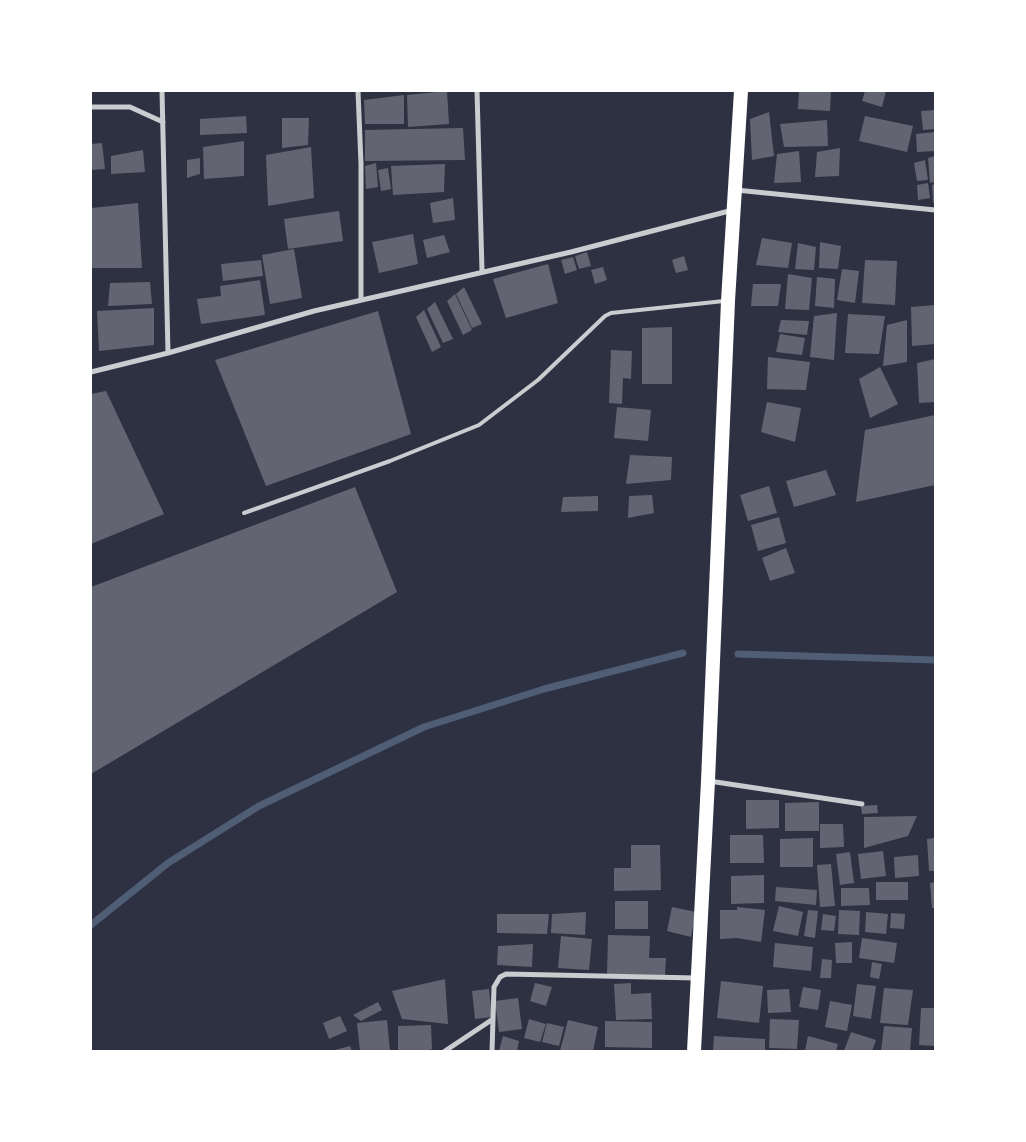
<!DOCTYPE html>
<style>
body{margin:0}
#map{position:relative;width:1026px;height:1142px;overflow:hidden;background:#2d3142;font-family:"Alegreya Sans",sans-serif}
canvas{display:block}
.frame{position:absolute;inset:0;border:92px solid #fff;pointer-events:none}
</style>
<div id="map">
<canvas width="1026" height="1142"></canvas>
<div class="frame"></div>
</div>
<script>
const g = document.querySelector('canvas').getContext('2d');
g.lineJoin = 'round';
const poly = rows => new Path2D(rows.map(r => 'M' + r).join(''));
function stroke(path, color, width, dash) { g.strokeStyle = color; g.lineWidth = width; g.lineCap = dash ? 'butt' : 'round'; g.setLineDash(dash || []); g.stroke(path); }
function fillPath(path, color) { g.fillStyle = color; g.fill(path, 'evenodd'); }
stroke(poly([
 [738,654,935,660],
 [91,925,168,863,259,806,424,727,544,689,683,653]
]), '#4f5d75', 7);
fillPath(poly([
 [447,91,449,124,408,127,407,95],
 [799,91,831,91,830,111,798,109],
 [865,91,886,91,882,107,862,101],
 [404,95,404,124,365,124,364,100],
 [935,110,935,129,923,130,921,111],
 [769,112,774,156,752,160,750,119],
 [246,116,247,133,200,135,200,119],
 [865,116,913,126,907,152,859,141],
 [282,118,309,118,308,145,282,148],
 [827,120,828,146,784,147,780,124],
 [463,128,465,160,365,161,365,130],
 [935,132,935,151,917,152,916,134],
 [244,141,244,176,204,179,203,147],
 [102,143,105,169,91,170,91,144],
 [311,147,314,198,268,206,266,155],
 [840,148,839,176,815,177,817,152],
 [143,150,145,172,111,174,111,156],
 [799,151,801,182,774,183,777,154],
 [935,156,935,182,930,183,928,158],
 [200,158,200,174,187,178,187,160],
 [925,160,928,180,917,181,914,163],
 [376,163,378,187,366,189,365,166],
 [445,164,444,192,393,195,391,166],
 [388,168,391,189,381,191,378,170],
 [928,183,930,198,918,200,917,185],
 [935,184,935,203,933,203,932,185],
 [453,198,455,220,433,223,430,203],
 [138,203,142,268,91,268,92,208],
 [339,211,343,241,288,249,284,219],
 [413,234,418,264,379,273,372,242],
 [444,235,450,252,427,258,423,240],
 [762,238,792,243,788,268,756,265],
 [820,242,841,246,838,269,819,268],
 [798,243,816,247,814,270,795,269],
 [294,249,302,298,270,304,262,255],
 [587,252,591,266,579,269,575,256],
 [684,256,688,270,676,273,672,260],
 [573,257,577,270,565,274,561,260],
 [261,260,263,276,223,281,221,264],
 [865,260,897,261,895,305,862,303],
 [548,264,558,303,506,318,493,279],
 [603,267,607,280,595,284,591,270],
 [842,269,859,271,855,303,837,300],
 [788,274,812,278,809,310,785,309],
 [817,277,835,279,834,308,815,306],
 [260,280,265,315,201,324,197,299,221,296,220,286],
 [150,282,152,304,108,306,110,283],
 [753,284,781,284,778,306,751,306],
 [464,287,482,324,472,328,456,294],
 [455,294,472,330,463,335,447,301],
 [435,302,453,339,443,343,427,309],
 [935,305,935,344,912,346,911,307],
 [154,308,154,345,99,351,97,311],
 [424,310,441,347,432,352,416,317],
 [378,311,411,434,266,486,215,360],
 [837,313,834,360,810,357,814,316],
 [848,314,885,316,879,354,845,353],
 [781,320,809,321,807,335,778,332],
 [907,320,907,362,883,366,887,325],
 [672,327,672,384,642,384,642,328],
 [780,334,805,338,802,355,776,352],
 [611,350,632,351,631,379,623,378,622,404,609,403],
 [768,357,810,362,806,390,767,389],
 [935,359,935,402,919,403,917,363],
 [880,367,898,404,870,418,859,379],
 [106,391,164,514,91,544,91,394],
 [767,402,801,408,795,442,761,432],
 [617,407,651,410,648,441,614,438],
 [935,415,935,485,856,502,865,430],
 [630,455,672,457,671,480,626,484],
 [826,470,836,495,794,507,786,481],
 [769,486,777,513,748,521,740,495],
 [355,487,397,592,91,774,91,587],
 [652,495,654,513,628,518,629,496],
 [598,496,598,511,561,512,563,497],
 [779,517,786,543,758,551,751,525],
 [786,548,795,573,770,581,762,558],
 [746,800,779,800,779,828,746,829],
 [819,802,819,831,785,831,785,803],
 [877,805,878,813,862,814,861,806],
 [917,816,908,836,864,848,864,817],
 [820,824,843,824,844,847,820,848],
 [730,835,763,835,764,863,730,863],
 [813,838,813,867,780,867,780,839],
 [935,838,935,871,929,871,927,839],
 [631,845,660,845,661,890,614,891,614,868,631,868],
 [883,851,886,876,861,879,858,854],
 [850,852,854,883,840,885,836,854],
 [918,855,919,876,895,878,894,857],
 [831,864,835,906,820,907,817,865],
 [764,875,764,903,731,904,731,876],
 [876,882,908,882,908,900,876,900],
 [935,882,935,908,932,908,930,883],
 [776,887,817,890,816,905,775,901],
 [841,888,869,888,870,905,841,906],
 [615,901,648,901,648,929,615,929],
 [779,906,803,912,798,936,773,931],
 [672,907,696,912,691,937,667,931],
 [737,907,765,910,761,942,737,938,720,939,720,910,737,910],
 [808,910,818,911,815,938,804,936],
 [839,910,860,911,859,935,838,934],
 [586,912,585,935,551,933,552,914],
 [866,912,888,914,886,934,865,932],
 [891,913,905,914,904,929,890,928],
 [497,914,549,914,547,934,497,933],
 [823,914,836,916,834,931,821,930],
 [608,935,650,936,649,958,666,958,665,975,607,974],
 [561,936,592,939,589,970,558,968],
 [862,938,897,943,894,963,859,958],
 [852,942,852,963,836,963,835,943],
 [775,943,813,947,811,971,773,967],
 [533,944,532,967,497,965,498,946],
 [822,959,832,960,831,978,820,978],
 [872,962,882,964,879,979,870,977],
 [445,979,448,1024,402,1019,392,991],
 [721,981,763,986,759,1023,717,1018],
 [535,983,552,987,546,1006,530,1001],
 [631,983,631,994,651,993,652,1019,616,1020,614,984],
 [857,984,876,986,871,1019,853,1016],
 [803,987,821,990,818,1010,799,1007],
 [884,988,913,990,908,1025,880,1023],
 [489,989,492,1017,475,1019,472,991],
 [789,989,791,1012,768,1013,767,990],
 [518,998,522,1029,499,1032,495,1001],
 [830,1001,852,1005,847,1031,825,1027],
 [378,1002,382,1010,361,1021,353,1015],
 [921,1008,935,1008,935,1046,919,1045],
 [340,1016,347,1031,329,1039,323,1023],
 [529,1019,546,1024,540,1042,524,1038],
 [770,1019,799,1020,797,1049,769,1048],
 [387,1020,390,1051,360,1051,357,1023],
 [568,1020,598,1027,593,1051,560,1051],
 [605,1021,652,1022,652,1048,605,1047],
 [547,1023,564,1027,559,1046,542,1042],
 [431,1025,432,1049,427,1051,398,1051,398,1026],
 [884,1026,912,1028,910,1051,881,1051],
 [851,1032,876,1040,872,1051,844,1051],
 [503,1036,519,1041,517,1051,499,1051],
 [714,1036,765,1039,765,1051,713,1051],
 [808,1036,838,1044,836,1051,805,1051],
 [350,1046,352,1051,335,1051,335,1050]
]), '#626471');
stroke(poly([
 [244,513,390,461,479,425,538,380,605,316,611,313,724,301]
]), '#caccd0', 4);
stroke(poly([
 [162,91,168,353],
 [358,91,361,164,361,300],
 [477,91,482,271],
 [91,107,130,107,163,122],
 [736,190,935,210],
 [91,372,168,353,314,311,571,252,733,210],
 [709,781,862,804],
 [445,1051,493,1019],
 [492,1051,494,987,500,977,506,974,696,978]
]), '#caccd0', 5);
stroke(poly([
 [694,1051,708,781,728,301,741,91]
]), '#fff', 14);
</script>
